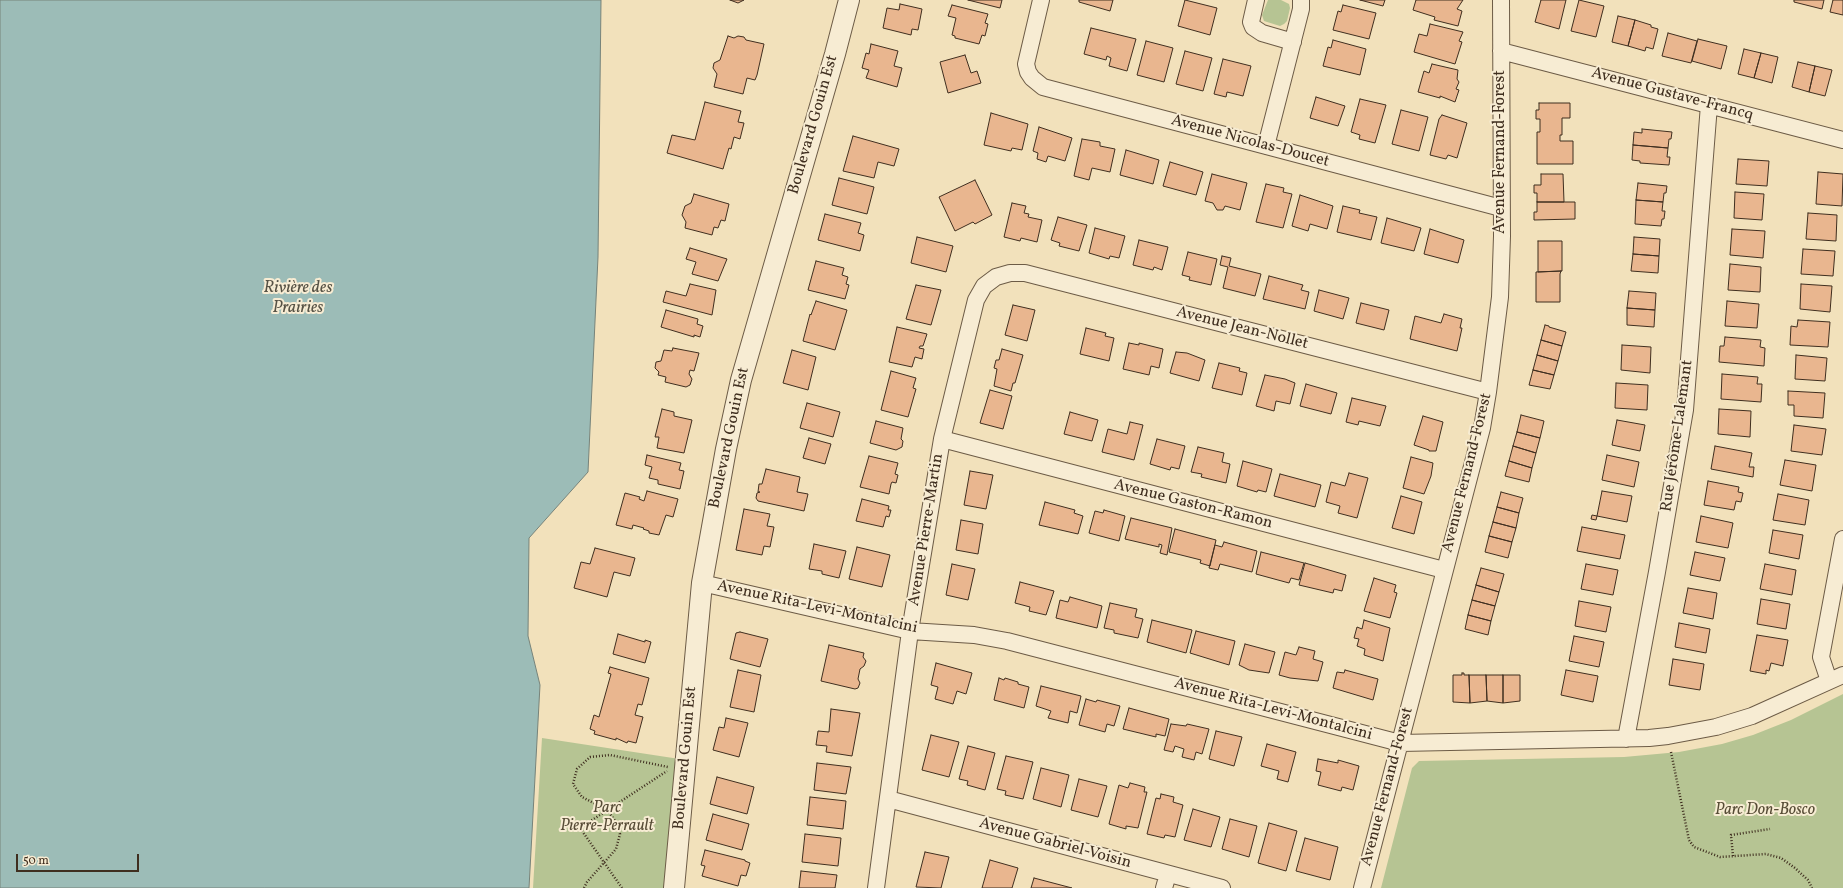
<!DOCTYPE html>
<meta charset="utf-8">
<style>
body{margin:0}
#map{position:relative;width:1843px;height:888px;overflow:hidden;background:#f2e1bb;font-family:Vollkorn,serif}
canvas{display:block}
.scale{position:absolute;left:16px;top:854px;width:123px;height:18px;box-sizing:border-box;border:2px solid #3f2e1f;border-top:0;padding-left:5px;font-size:12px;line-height:14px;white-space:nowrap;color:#3f2e1f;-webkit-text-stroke:3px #f7ecd3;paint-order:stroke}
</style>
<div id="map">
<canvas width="1843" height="888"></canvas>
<div class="scale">50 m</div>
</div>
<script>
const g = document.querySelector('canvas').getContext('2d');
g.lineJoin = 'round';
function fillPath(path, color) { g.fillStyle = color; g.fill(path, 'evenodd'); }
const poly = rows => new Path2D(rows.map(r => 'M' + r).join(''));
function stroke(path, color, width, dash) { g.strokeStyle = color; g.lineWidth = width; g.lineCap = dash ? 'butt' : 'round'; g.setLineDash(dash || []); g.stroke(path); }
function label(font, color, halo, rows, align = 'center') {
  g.font = font + ' Vollkorn,serif'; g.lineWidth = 4; g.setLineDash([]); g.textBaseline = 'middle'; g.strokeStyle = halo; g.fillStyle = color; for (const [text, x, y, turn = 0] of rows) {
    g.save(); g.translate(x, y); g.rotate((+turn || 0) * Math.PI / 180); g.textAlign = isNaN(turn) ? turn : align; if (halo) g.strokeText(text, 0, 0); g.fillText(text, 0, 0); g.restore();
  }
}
fillPath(poly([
 [1268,0,1281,0,1289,4,1290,8,1287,21,1284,24,1280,26,1264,21,1262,15],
 [1843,694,1843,888,1381,888,1412,768,1419,761,1624,757,1679,752,1722,744,1753,735,1791,720],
 [542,738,686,760,675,888,533,888]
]), '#b6c493');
const water = poly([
 [0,0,601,0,598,257,588,472,529,538,528,636,540,685,529,888,0,888,0,0]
]);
fillPath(water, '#9cbcb7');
stroke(water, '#77837a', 1);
const building = poly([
 [730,0,744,0,738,3,730,0],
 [968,0,1002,0,1000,8,968,0],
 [1079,0,1113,0,1110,11,1079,2,1079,0],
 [1185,0,1217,8,1210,35,1178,26,1185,0],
 [1360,0,1385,0,1383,6,1360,0],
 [1416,0,1463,0,1457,9,1462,11,1458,26,1434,20,1435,17,1413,10,1416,0],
 [1541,0,1566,0,1559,29,1535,22,1541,0],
 [1579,0,1604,6,1596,37,1571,31,1579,0],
 [1794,0,1824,0,1822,9,1794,2,1794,0],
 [1833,0,1843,0,1843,15,1830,12,1833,0],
 [900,4,922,9,918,30,912,29,911,35,883,28,887,8,899,10,900,4],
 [952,5,988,14,985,23,988,24,985,36,982,35,979,44,955,38,955,36,952,35,956,18,948,16,952,5],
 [1343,5,1376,13,1369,39,1333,30,1338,11,1341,12,1343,5],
 [1618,16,1635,20,1628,46,1612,42,1618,16],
 [1635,20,1651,25,1651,27,1658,29,1653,49,1646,47,1645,51,1628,46,1635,20],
 [1430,24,1463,32,1459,41,1462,42,1455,64,1414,52,1419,34,1427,36,1430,24],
 [1091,28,1136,39,1127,71,1109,66,1111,58,1107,56,1106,60,1084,54,1091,28],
 [1668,33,1697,41,1691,63,1662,56,1668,33],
 [728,36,734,38,738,36,744,37,746,40,764,44,757,75,755,80,747,78,743,94,714,87,717,74,713,68,714,63,720,60,728,36],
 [1698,39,1727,46,1721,69,1692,61,1698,39],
 [1333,40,1366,49,1360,75,1323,66,1328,47,1331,48,1333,40],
 [1146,41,1173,48,1164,82,1137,75,1146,41],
 [871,44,898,51,894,66,902,68,897,87,866,78,869,70,862,68,866,53,869,54,871,44],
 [1744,49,1761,53,1754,78,1738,74,1744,49],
 [1185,51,1212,58,1203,91,1176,84,1185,51],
 [1761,53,1778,57,1772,83,1754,78,1761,53],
 [965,55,971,73,977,71,981,83,948,93,940,62,965,55],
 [1223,59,1251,66,1243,96,1227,92,1226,97,1214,94,1223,59],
 [1798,62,1815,66,1809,92,1792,87,1798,62],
 [1432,64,1458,70,1457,79,1459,82,1456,89,1459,90,1455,102,1440,96,1440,98,1418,92,1424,71,1429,73,1432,64],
 [1815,66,1832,70,1825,96,1809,92,1815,66],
 [1316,97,1345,106,1338,126,1310,118,1316,97],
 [1360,99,1386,105,1375,143,1359,139,1360,135,1351,132,1360,99],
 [705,102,741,111,738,122,744,123,740,139,734,137,731,149,729,148,723,169,667,153,672,135,695,140,705,102],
 [1539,103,1570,103,1570,118,1562,118,1562,135,1560,135,1560,141,1573,141,1573,164,1537,164,1537,132,1540,132,1540,119,1536,119,1536,110,1539,110,1539,103],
 [1401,110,1428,117,1419,151,1392,144,1401,110],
 [991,113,1028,124,1022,150,1012,148,1011,151,984,145,991,113],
 [1442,115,1467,123,1457,158,1448,155,1446,159,1430,155,1439,119,1442,115],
 [1039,127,1072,138,1065,161,1048,156,1046,162,1037,159,1038,153,1033,151,1039,127],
 [1642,129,1672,132,1671,139,1669,139,1668,148,1633,145,1634,132,1642,133,1642,129],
 [853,136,899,149,894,166,878,162,874,178,843,171,853,136],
 [1082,139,1100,142,1100,146,1115,149,1110,172,1092,168,1089,180,1074,176,1082,139],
 [1633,145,1668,148,1667,157,1670,157,1669,165,1640,163,1640,161,1632,160,1633,145],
 [1126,150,1159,160,1153,184,1120,175,1126,150],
 [1738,159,1769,161,1767,186,1736,184,1738,159],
 [1170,162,1203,172,1196,195,1163,186,1170,162],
 [1818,172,1843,174,1842,206,1816,204,1818,172],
 [1212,174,1247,183,1240,210,1225,206,1223,210,1217,210,1213,203,1205,201,1212,174],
 [1541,174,1563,174,1564,202,1537,202,1537,193,1534,193,1534,185,1541,185,1541,174],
 [839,178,874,187,867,214,832,205,839,178],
 [975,180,992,215,975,224,973,222,955,231,939,197,975,180],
 [1638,183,1667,186,1666,193,1664,193,1663,202,1636,200,1638,183],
 [1266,184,1284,188,1283,192,1292,194,1283,228,1256,222,1266,184],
 [1735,192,1764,194,1762,220,1734,218,1735,192],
 [694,194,729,204,725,221,721,220,718,228,714,227,712,235,685,228,686,222,682,215,685,206,691,203,694,194],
 [1300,195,1333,206,1327,229,1310,224,1308,231,1292,226,1300,195],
 [1636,200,1663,202,1662,211,1665,211,1664,219,1662,219,1661,226,1635,224,1636,200],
 [1537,202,1575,202,1575,219,1534,220,1534,212,1537,212,1537,202],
 [1012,203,1026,206,1024,213,1029,214,1028,217,1042,220,1037,242,1021,238,1020,241,1004,237,1012,203],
 [1343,206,1360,210,1359,213,1377,217,1371,240,1337,232,1343,206],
 [1808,213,1837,215,1836,241,1806,239,1808,213],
 [825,214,861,223,858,233,864,235,860,251,818,240,825,214],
 [1058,217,1087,225,1079,251,1059,246,1060,243,1051,240,1058,217],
 [1387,218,1421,228,1414,251,1381,243,1387,218],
 [1095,228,1125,236,1119,258,1110,256,1109,259,1089,253,1095,228],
 [1430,229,1464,240,1458,263,1424,254,1430,229],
 [1732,229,1765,231,1763,258,1730,255,1732,229],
 [917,237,953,246,946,272,911,263,917,237],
 [1634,237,1660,239,1659,256,1633,254,1634,237],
 [1139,240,1168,247,1162,270,1154,267,1153,270,1133,265,1139,240],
 [1538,241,1562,241,1562,271,1538,272,1538,241],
 [690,248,727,259,718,281,692,274,696,262,686,259,690,248],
 [1803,249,1835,251,1833,276,1801,274,1803,249],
 [1188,252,1217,259,1211,285,1189,280,1190,277,1182,275,1188,252],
 [1633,254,1659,256,1658,273,1631,271,1633,254],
 [1222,256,1231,258,1229,266,1261,274,1255,296,1223,288,1228,267,1220,265,1222,256],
 [816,261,844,268,842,275,848,277,846,284,849,285,845,299,808,290,816,261],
 [1730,264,1761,267,1760,292,1728,290,1730,264],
 [1561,271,1560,274,1560,302,1536,302,1536,272,1561,271],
 [1269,276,1303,285,1301,290,1309,292,1305,309,1263,299,1269,276],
 [690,284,716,290,712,315,663,302,666,291,686,296,690,284],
 [1801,284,1832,286,1830,312,1800,309,1801,284],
 [916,285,941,290,931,325,906,319,916,285],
 [1319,290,1349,298,1343,319,1314,311,1319,290],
 [1629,291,1656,293,1655,310,1627,308,1629,291],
 [816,301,847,310,835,350,803,341,810,314,811,315,816,301],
 [1727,301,1759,304,1757,328,1725,326,1727,301],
 [1361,303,1389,310,1384,330,1356,323,1361,303],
 [1013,305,1035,310,1027,341,1005,335,1013,305],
 [1627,308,1655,310,1654,327,1627,325,1627,308],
 [666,310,698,319,697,324,703,326,700,337,694,335,694,337,661,327,666,310],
 [1444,314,1462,319,1460,328,1462,328,1457,351,1410,339,1415,316,1441,323,1444,314],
 [1798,320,1830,322,1828,347,1790,345,1791,326,1797,327,1798,320],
 [1545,325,1549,326,1549,327,1566,332,1562,346,1541,340,1545,325],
 [897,327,927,334,923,346,920,346,919,348,924,349,922,359,915,357,912,367,889,362,897,327],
 [1086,328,1106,333,1105,336,1114,338,1109,361,1080,354,1086,328],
 [1725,337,1761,340,1760,347,1765,348,1764,366,1719,362,1720,346,1724,346,1725,337],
 [1541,340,1562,346,1558,361,1537,355,1541,340],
 [1129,343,1139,345,1139,343,1163,349,1159,368,1151,366,1149,375,1123,369,1129,343],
 [1622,345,1651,347,1650,373,1621,370,1622,345],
 [673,348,699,353,694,371,690,370,689,374,692,379,690,385,686,387,665,382,666,377,658,375,659,372,655,368,656,362,661,361,664,350,672,351,673,348],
 [1002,349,1023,355,1015,383,1013,383,1011,391,994,386,997,369,994,368,996,360,999,360,1002,349],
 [792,350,816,357,808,390,783,383,792,350],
 [1176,352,1187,353,1205,360,1199,381,1170,373,1176,352],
 [1537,355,1558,361,1554,375,1533,370,1537,355],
 [1796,355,1827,358,1825,381,1795,379,1796,355],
 [1219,363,1240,368,1239,371,1247,373,1242,395,1212,388,1219,363],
 [1533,370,1554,375,1550,389,1529,385,1533,370],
 [891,371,916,378,913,388,916,389,908,417,881,410,891,371],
 [1722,374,1758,377,1757,384,1762,384,1761,402,1721,399,1722,374],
 [1265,375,1285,379,1295,383,1290,404,1276,401,1274,411,1256,406,1265,375],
 [1616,383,1648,385,1647,410,1615,408,1616,383],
 [1306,384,1337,393,1331,414,1300,406,1306,384],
 [990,390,1012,396,1003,429,980,423,990,390],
 [1788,391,1825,393,1823,418,1794,416,1794,405,1788,405,1788,391],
 [1352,398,1386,406,1380,426,1359,421,1358,425,1346,422,1352,398],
 [807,403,840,412,833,437,800,428,807,403],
 [662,409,674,412,674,416,692,420,684,453,657,448,659,437,655,437,662,409],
 [1719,409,1751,411,1750,437,1718,434,1719,409],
 [1070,412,1098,420,1092,441,1064,434,1070,412],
 [1521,415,1544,421,1540,438,1517,432,1521,415],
 [1423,416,1443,422,1436,451,1429,451,1429,450,1414,445,1423,416],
 [1617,420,1645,425,1640,451,1612,445,1617,420],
 [876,421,903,428,901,439,903,441,902,447,896,450,870,443,876,421],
 [1130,422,1143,425,1134,460,1102,452,1108,429,1127,434,1130,422],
 [1794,425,1826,429,1822,455,1791,451,1794,425],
 [1517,432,1540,438,1536,453,1513,446,1517,432],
 [809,438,831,444,825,464,803,458,809,438],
 [1157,439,1185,446,1179,469,1171,467,1170,470,1150,464,1157,439],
 [1513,446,1536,453,1532,468,1509,461,1513,446],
 [1715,446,1752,453,1749,467,1754,467,1753,477,1711,469,1715,446],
 [1198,447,1224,453,1222,462,1230,464,1226,483,1201,477,1202,474,1191,472,1198,447],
 [647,455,681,463,679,470,684,471,680,489,658,484,658,480,649,478,652,467,645,465,647,455],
 [1607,455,1639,462,1634,487,1602,480,1607,455],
 [869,456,898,463,895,474,898,475,896,483,892,482,891,484,889,494,860,487,869,456],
 [1411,457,1433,463,1431,476,1424,494,1403,488,1411,457],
 [1785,460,1816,465,1812,491,1780,485,1785,460],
 [1243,461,1272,469,1266,492,1258,490,1257,492,1237,486,1243,461],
 [1509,461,1532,468,1529,482,1505,476,1509,461],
 [766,469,800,477,797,492,808,494,804,511,758,501,756,498,757,493,760,492,758,492,759,484,762,484,766,469],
 [970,471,993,475,986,509,964,505,970,471],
 [1349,473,1368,478,1357,518,1338,513,1340,506,1326,502,1331,482,1345,486,1349,473],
 [1280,474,1321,485,1315,507,1274,496,1280,474],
 [1708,481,1739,487,1738,492,1743,493,1741,502,1736,501,1734,510,1704,505,1708,481],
 [647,491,678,499,673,517,666,515,659,535,649,533,649,531,643,529,644,528,633,525,632,529,616,525,625,493,640,497,639,499,644,501,647,491],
 [1602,491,1632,496,1627,522,1597,516,1596,520,1591,519,1592,515,1597,516,1602,491],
 [1501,492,1523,498,1519,513,1497,507,1501,492],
 [1778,494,1809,500,1805,525,1773,520,1778,494],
 [1401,496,1422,502,1414,534,1392,528,1401,496],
 [862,499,889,506,888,510,891,510,889,517,886,516,883,527,856,521,862,499],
 [1045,502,1075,510,1074,513,1083,516,1078,534,1039,525,1045,502],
 [1497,507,1519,513,1516,528,1493,522,1497,507],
 [744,509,770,514,767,526,774,527,770,547,764,546,762,555,736,550,744,509],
 [1104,510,1125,516,1119,541,1089,533,1095,511,1103,513,1104,510],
 [1701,516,1733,523,1728,548,1696,542,1701,516],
 [1131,518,1172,528,1167,555,1160,553,1162,545,1159,544,1159,547,1125,539,1131,518],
 [961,520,983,524,978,554,956,550,961,520],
 [1493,522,1516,528,1512,542,1489,536,1493,522],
 [1582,527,1625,535,1620,559,1577,551,1582,527],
 [1175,529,1216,540,1210,566,1200,563,1201,560,1169,552,1175,529],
 [1773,530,1803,535,1799,559,1769,553,1773,530],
 [1489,536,1512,542,1508,558,1485,552,1489,536],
 [1224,542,1257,551,1252,572,1220,564,1218,570,1209,568,1215,545,1222,547,1224,542],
 [814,544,846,551,839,578,822,574,822,571,809,569,814,544],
 [857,547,890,555,882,587,849,579,857,547],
 [595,548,635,558,630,576,614,572,607,597,574,588,581,562,590,564,595,548],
 [1261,552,1304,563,1299,580,1291,578,1289,583,1256,574,1261,552],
 [1695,552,1725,558,1720,581,1690,575,1695,552],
 [1305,563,1346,575,1342,591,1334,589,1333,593,1299,585,1305,563],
 [952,564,975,569,968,600,946,595,952,564],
 [1586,564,1618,570,1613,595,1581,589,1586,564],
 [1765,564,1796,570,1792,595,1760,589,1765,564],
 [1481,568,1504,574,1499,592,1476,585,1481,568],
 [1374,578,1396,585,1394,592,1397,593,1390,618,1364,611,1374,578],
 [1020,582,1054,591,1046,615,1029,611,1030,607,1015,603,1020,582],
 [1476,585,1499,592,1495,606,1472,600,1476,585],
 [1688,588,1717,593,1713,619,1683,613,1688,588],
 [1070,597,1102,606,1097,628,1056,618,1060,600,1068,602,1070,597],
 [1761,599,1790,604,1786,629,1757,624,1761,599],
 [1472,600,1495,606,1491,621,1468,615,1472,600],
 [1579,601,1611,607,1606,632,1575,626,1579,601],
 [1110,603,1137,609,1135,617,1143,619,1138,638,1114,633,1114,630,1104,628,1110,603],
 [1468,615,1491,621,1488,635,1465,629,1468,615],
 [1152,620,1192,630,1186,653,1147,642,1152,620],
 [1364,620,1390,628,1383,661,1364,655,1365,649,1357,646,1359,639,1354,638,1357,627,1362,629,1364,620],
 [1679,623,1710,629,1706,653,1675,647,1679,623],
 [1196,631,1235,641,1229,665,1190,653,1196,631],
 [740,632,768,639,760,667,730,659,736,633,740,632],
 [618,634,645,642,645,640,651,642,645,663,613,654,618,634],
 [1757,635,1788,640,1783,666,1771,663,1769,671,1766,670,1766,674,1750,671,1757,635],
 [1574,636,1604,642,1599,667,1569,661,1574,636],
 [1245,644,1275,652,1269,673,1249,670,1239,665,1245,644],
 [829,645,864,653,863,657,866,661,864,666,860,669,858,679,860,683,858,688,855,689,821,681,829,645],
 [1299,647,1315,651,1313,659,1323,662,1318,681,1290,678,1279,675,1285,652,1296,655,1299,647],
 [1673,659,1704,664,1700,690,1669,685,1673,659],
 [936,663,972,673,966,694,957,691,953,704,935,699,938,687,931,685,936,663],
 [610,667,649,678,642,705,638,704,635,715,643,717,636,743,628,741,627,743,616,738,616,740,594,734,595,731,590,729,594,715,599,717,611,674,608,673,610,667],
 [738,670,761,675,754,712,730,707,738,670],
 [1345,670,1378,679,1373,700,1333,688,1337,672,1344,673,1345,670],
 [1566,670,1598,676,1593,702,1561,695,1566,670],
 [1462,673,1464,673,1464,675,1469,675,1470,703,1453,702,1453,675,1462,675,1462,673],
 [1469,675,1486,675,1487,701,1470,703,1469,675],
 [1486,675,1503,675,1503,703,1487,701,1486,675],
 [1503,675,1520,675,1520,701,1503,703,1503,675],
 [999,678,1004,680,1005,678,1018,682,1018,684,1029,687,1024,708,994,700,999,678],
 [1041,686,1081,696,1077,713,1070,711,1068,723,1048,718,1051,711,1036,706,1041,686],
 [1086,699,1096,702,1097,700,1120,706,1114,726,1107,724,1105,732,1079,725,1086,699],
 [1129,708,1169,719,1165,736,1156,734,1156,737,1123,729,1129,708],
 [831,709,860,713,852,756,826,752,827,746,816,745,818,731,829,732,831,709],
 [726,718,748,723,739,757,713,750,719,727,724,728,726,718],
 [1171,724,1186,726,1187,724,1209,729,1202,754,1196,752,1194,760,1182,757,1184,749,1175,746,1173,752,1164,750,1171,724],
 [1216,731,1242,737,1234,766,1209,759,1216,731],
 [931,735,959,742,949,777,922,770,931,735],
 [1267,744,1296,752,1288,782,1277,779,1279,771,1261,766,1267,744],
 [968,746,995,753,985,790,967,785,968,781,959,779,968,746],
 [1006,756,1033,762,1023,799,1005,795,1006,791,997,789,1006,756],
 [1318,759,1338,763,1338,760,1359,766,1353,790,1342,787,1341,791,1318,785,1321,772,1316,771,1318,759],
 [817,763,851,767,846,794,814,790,817,763],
 [1041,768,1069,775,1061,807,1033,799,1041,768],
 [717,777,754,787,747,814,710,804,717,777],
 [1079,779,1107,786,1098,817,1071,810,1079,779],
 [1130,783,1145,787,1144,792,1147,792,1138,828,1126,826,1126,829,1109,824,1119,785,1128,788,1130,783],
 [1161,794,1174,797,1173,802,1183,805,1175,837,1165,835,1164,838,1147,834,1156,798,1160,799,1161,794],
 [810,797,846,801,843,829,807,825,810,797],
 [1193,809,1220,817,1211,847,1184,840,1193,809],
 [713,814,749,824,742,850,706,840,713,814],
 [1230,819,1257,826,1249,857,1222,849,1230,819],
 [1269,823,1297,831,1286,871,1258,863,1269,823],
 [805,834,841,838,838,866,802,862,805,834],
 [1305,838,1338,847,1330,880,1296,871,1305,838],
 [705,850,745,860,745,861,750,863,746,876,741,875,738,886,702,876,705,866,701,865,705,850],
 [925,852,949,857,941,888,916,887,925,852],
 [990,860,1018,868,1012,888,982,888,990,860],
 [801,871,837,875,835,888,799,888,801,871],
 [1034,878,1072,888,1031,888,1034,878]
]);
fillPath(building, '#e9b68f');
stroke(building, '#3f2e1f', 1);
const minor = poly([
 [1041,0,1026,64,1028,72,1032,78,1043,87,1501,208],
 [1256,0,1251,22,1253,27,1262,33,1293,42],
 [1501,51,1843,140],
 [1266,146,1301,9,1301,0],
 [942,439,1444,570],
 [702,583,910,631,974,635,1007,641,1400,743,1649,738,1668,736,1716,727,1752,716,1843,675],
 [1829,681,1821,657,1843,539],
 [1626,739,1657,572,1685,410,1709,105],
 [888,799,1222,888],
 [876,888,910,631,942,439,976,300,984,286,996,277,1010,273,1025,273,1488,392],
 [1164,888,1168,874],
 [1362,888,1482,428,1488,392,1500,297,1502,236,1501,0]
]);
const tertiary = poly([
 [674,888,702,583,726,449,741,380,835,54,849,0]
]);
stroke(minor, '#6c5b46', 18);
stroke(tertiary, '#6c5b46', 22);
stroke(poly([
 [1671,752,1689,840,1694,847,1720,857,1766,854,1781,858,1795,868,1808,880,1812,888],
 [1733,856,1731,835,1770,829],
 [584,888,587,882,616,849,620,834,616,822,607,810,582,797,573,784,577,769,590,757,610,755,668,767],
 [622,888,580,828,667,771]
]), '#3f2e1f', 2.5, [1, 2]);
stroke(minor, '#f7ecd3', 16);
stroke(tertiary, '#f7ecd3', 20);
label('16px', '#3f2e1f', '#f7ecd3', [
 ["Avenue Gustave-Francq",1672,95,15],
 ["Boulevard Gouin Est",814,125,-74],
 ["Avenue Nicolas-Doucet",1250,142,15],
 ["Avenue Fernand-Forest",1501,152,-90],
 ["Avenue Jean-Nollet",1242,329,14],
 ["Rue Jérôme-Lalemant",1678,436,-82],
 ["Boulevard Gouin Est",730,438,-78],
 ["Avenue Fernand-Forest",1468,473,-76],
 ["Avenue Gaston-Ramon",1193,505,14],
 ["Avenue Pierre-Martin",927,530,-81],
 ["Avenue Rita-Levi-Montalcini",817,608,12],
 ["Avenue Rita-Levi-Montalcini",1273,710,15],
 ["Boulevard Gouin Est",686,758,-85],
 ["Avenue Fernand-Forest",1388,787,-75],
 ["Avenue Gabriel-Voisin",1055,844,15]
]);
label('italic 16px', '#574c36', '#f7ecd3', [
 ["Parc",607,809],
 ["Pierre-Perrault",607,827],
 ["Parc Don-Bosco",1765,811]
]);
label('italic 17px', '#565245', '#f7ecd3', [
 ["Rivière des",298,289],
 ["Prairies",298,309]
]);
</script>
